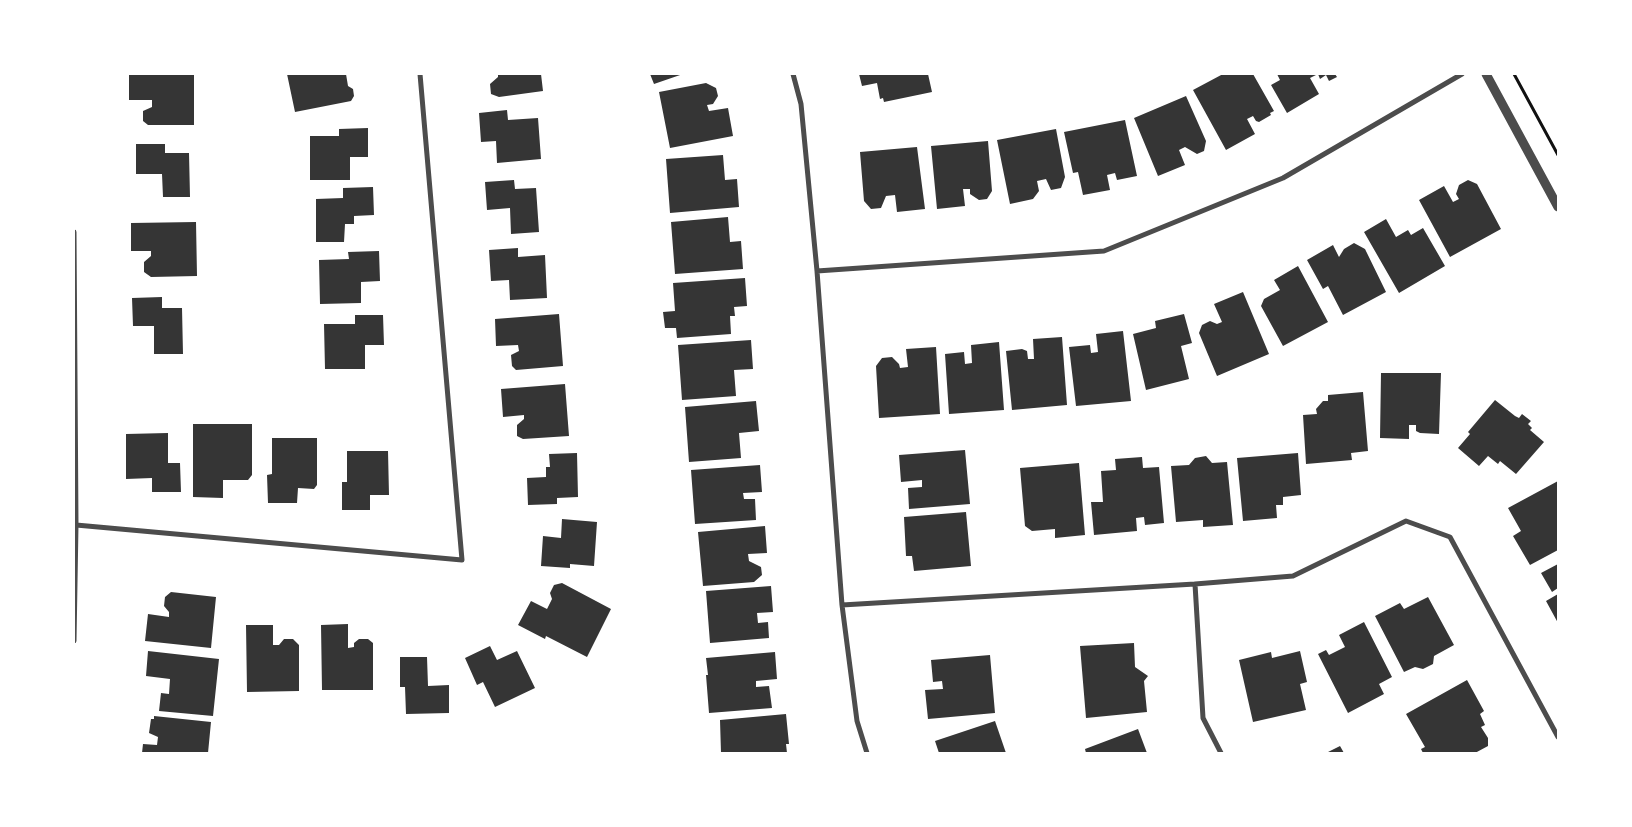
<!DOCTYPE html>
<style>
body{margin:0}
#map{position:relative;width:1632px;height:827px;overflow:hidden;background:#fff;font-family:Montserrat,sans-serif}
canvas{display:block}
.frame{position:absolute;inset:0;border:75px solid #fff;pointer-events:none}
</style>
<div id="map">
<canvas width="1632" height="827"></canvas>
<div class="frame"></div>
</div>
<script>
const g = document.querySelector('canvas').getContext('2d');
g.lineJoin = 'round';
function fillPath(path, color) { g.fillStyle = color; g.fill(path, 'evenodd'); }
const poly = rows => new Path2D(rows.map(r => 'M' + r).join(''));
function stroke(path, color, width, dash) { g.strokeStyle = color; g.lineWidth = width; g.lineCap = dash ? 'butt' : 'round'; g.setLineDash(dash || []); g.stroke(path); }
fillPath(poly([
 [129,74,194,74,194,125,148,125,143,121,143,111,152,107,152,100,129,100],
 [287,74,346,74,348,86,353,89,354,96,351,101,295,112],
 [498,74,541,74,543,91,499,97,491,94,490,84,498,77],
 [650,74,683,74,654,84],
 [859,74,928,74,932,92,884,102,883,98,880,99,877,83,862,86],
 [1223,74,1253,74,1274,111,1270,113,1271,115,1259,122,1256,121,1253,116,1247,119,1255,134,1226,150,1193,90],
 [1277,74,1335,74,1337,77,1329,81,1326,75,1320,79,1318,74,1310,78,1319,94,1287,113,1271,85,1280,80],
 [706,83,716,88,718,96,713,104,707,105,709,111,728,108,733,136,670,148,659,92],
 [1186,96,1206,141,1204,151,1197,154,1185,147,1179,150,1185,165,1158,176,1134,118],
 [507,110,508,120,538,118,541,159,497,163,496,141,481,142,479,113],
 [1125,120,1137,176,1117,180,1115,173,1107,175,1110,190,1083,195,1078,172,1073,173,1064,132],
 [368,128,368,157,350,157,350,180,310,180,310,136,339,136,339,129],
 [1056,129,1065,177,1061,188,1051,190,1046,179,1037,181,1039,191,1033,199,1010,204,997,140],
 [988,141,992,191,987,199,979,200,970,194,970,189,963,189,965,206,937,209,931,146],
 [136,144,165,144,165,153,189,153,190,197,163,197,162,174,136,174],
 [917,147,925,209,897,212,895,195,886,196,881,208,871,209,864,201,860,152],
 [723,155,725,180,737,179,739,207,670,213,666,159],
 [514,180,515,189,536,188,539,232,511,234,510,208,487,210,485,182],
 [1468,180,1477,184,1501,229,1450,257,1419,200,1444,186,1453,202,1459,199,1456,194,1459,185],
 [373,187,374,215,354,216,354,224,345,224,344,242,316,242,316,199,343,198,343,188],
 [728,217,730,242,741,241,743,269,675,274,671,222],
 [1386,219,1396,237,1408,230,1411,235,1423,228,1445,266,1399,293,1364,232],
 [196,222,197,276,151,277,144,272,144,262,151,256,151,251,131,251,131,223],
 [1354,243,1365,249,1386,292,1343,315,1328,286,1323,289,1307,260,1333,245,1339,257,1344,249],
 [518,248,518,257,545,255,547,298,510,300,509,280,491,281,489,250],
 [379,251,380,281,361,282,361,303,320,304,319,260,349,259,348,252],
 [1298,266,1328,322,1283,346,1261,306,1264,299,1280,290,1274,280],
 [745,278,747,306,734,307,735,316,730,316,731,334,677,338,676,328,665,328,663,312,675,311,673,283],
 [1243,292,1269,354,1217,376,1199,333,1202,325,1210,321,1217,324,1222,322,1214,304],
 [162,297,162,308,182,308,183,354,154,354,154,326,133,326,132,298],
 [559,314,563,366,516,370,512,366,511,355,519,351,518,345,496,346,495,319],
 [1184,314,1192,343,1181,346,1189,379,1146,390,1133,334,1156,328,1155,321],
 [355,315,383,315,384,345,365,345,365,369,325,369,324,324,355,324],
 [1123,331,1131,401,1076,406,1069,347,1090,345,1091,353,1098,352,1096,334],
 [1062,337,1067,405,1012,410,1006,351,1022,349,1027,351,1028,359,1034,359,1033,339],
 [751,340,753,369,734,370,736,396,682,400,678,345],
 [999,342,1004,410,949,414,945,354,964,352,965,364,972,363,971,345],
 [936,347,940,414,879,418,876,366,882,358,892,357,899,364,900,368,908,367,906,349],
 [1381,373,1441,373,1439,434,1420,433,1416,431,1416,425,1409,425,1409,439,1380,438],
 [565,384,569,436,523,439,517,436,517,425,524,419,524,415,503,417,501,389],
 [1363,392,1368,451,1351,453,1352,460,1306,464,1303,415,1317,414,1316,409,1323,401,1328,401,1328,395],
 [1495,400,1515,416,1519,418,1522,414,1531,421,1528,424,1532,428,1530,430,1544,442,1516,474,1500,461,1498,464,1488,456,1479,466,1458,448,1470,434,1468,432],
 [756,401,759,431,739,433,741,458,689,462,685,407],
 [193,424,252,424,252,475,248,480,223,480,223,498,193,497],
 [168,433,168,463,180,463,181,492,152,492,152,478,126,479,126,434],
 [272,438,317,438,317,485,314,489,298,488,297,503,268,503,267,475,272,474],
 [965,450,970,504,909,509,908,488,922,487,922,480,901,482,899,455],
 [347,451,388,451,389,495,370,495,370,510,342,510,342,482,347,482],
 [577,453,578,497,557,498,557,504,528,505,527,478,546,477,546,467,550,467,549,454],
 [1298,453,1301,495,1283,497,1283,505,1276,505,1277,518,1243,521,1237,458],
 [1206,456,1212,463,1227,462,1233,525,1203,527,1203,520,1176,522,1171,466,1189,465,1195,458],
 [1142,457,1143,468,1159,467,1164,523,1145,525,1144,517,1136,518,1137,531,1094,535,1091,502,1103,502,1101,471,1116,470,1115,459],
 [1079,463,1085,535,1055,538,1055,529,1032,531,1025,526,1020,468],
 [760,465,762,492,743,493,744,499,755,499,756,520,695,524,691,470],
 [1558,481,1558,550,1530,565,1513,536,1521,531,1508,508],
 [966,512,971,566,914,571,912,556,906,556,904,517],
 [562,519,597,522,594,566,570,564,570,568,541,566,543,536,561,538],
 [765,526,767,553,748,554,749,561,761,567,762,575,754,582,703,586,698,532],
 [1558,564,1558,588,1552,592,1541,573],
 [562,583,611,609,587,657,546,636,545,639,518,625,531,601,547,609,552,599,550,593,554,585],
 [771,586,773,612,757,613,758,623,768,622,769,638,710,643,706,591],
 [171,592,216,597,211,648,145,641,148,614,169,617,169,612,164,606,165,597],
 [1558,594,1558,623,1546,601],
 [1428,597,1454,645,1434,656,1433,664,1423,669,1415,667,1404,672,1375,616,1400,603,1404,609],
 [1364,622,1392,677,1379,684,1384,694,1348,713,1318,654,1326,650,1329,655,1345,647,1339,635],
 [348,624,348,648,354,647,354,643,359,639,368,639,373,643,373,690,322,690,321,625],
 [246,625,273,625,273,645,279,645,284,639,293,639,299,645,299,691,247,692],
 [1134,643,1135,667,1148,676,1144,681,1147,712,1086,718,1080,646],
 [490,646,497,660,517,651,535,688,495,707,483,682,477,685,465,658],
 [148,651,219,659,213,716,159,711,161,693,169,694,170,679,146,676],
 [1300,651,1307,682,1300,684,1306,710,1253,722,1239,660,1271,652,1272,658],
 [775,652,777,679,756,681,756,687,769,686,772,708,709,713,706,675,708,675,706,658],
 [990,655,995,713,928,719,925,690,943,689,942,681,933,682,931,660],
 [400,657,427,657,428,686,449,685,449,713,406,714,405,687,400,687],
 [1467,680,1484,711,1480,714,1485,725,1481,727,1488,738,1488,746,1475,753,1423,753,1421,749,1425,747,1406,714],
 [786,714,789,744,786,744,787,753,721,753,720,720],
 [154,716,211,722,208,753,142,753,143,744,157,745,158,737,149,733,151,719,154,719],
 [995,721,1006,753,939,753,935,741],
 [1138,729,1147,753,1086,753,1085,749],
 [1340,746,1344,753,1326,753]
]), '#353535');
stroke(poly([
 [1514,74,1558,155]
]), '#111', 3);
stroke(poly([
 [793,74,801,104,817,271,842,605,857,721,867,753],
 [74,232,76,525,74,641],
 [817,271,1104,251,1283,178,1462,74],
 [76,525,462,560,420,74],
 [1195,584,1203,718,1221,753],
 [842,605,1195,584,1293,576,1406,521,1450,537,1558,737]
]), '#4c4c4c', 5);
stroke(poly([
 [1486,74,1558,207]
]), '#4c4c4c', 9);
</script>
